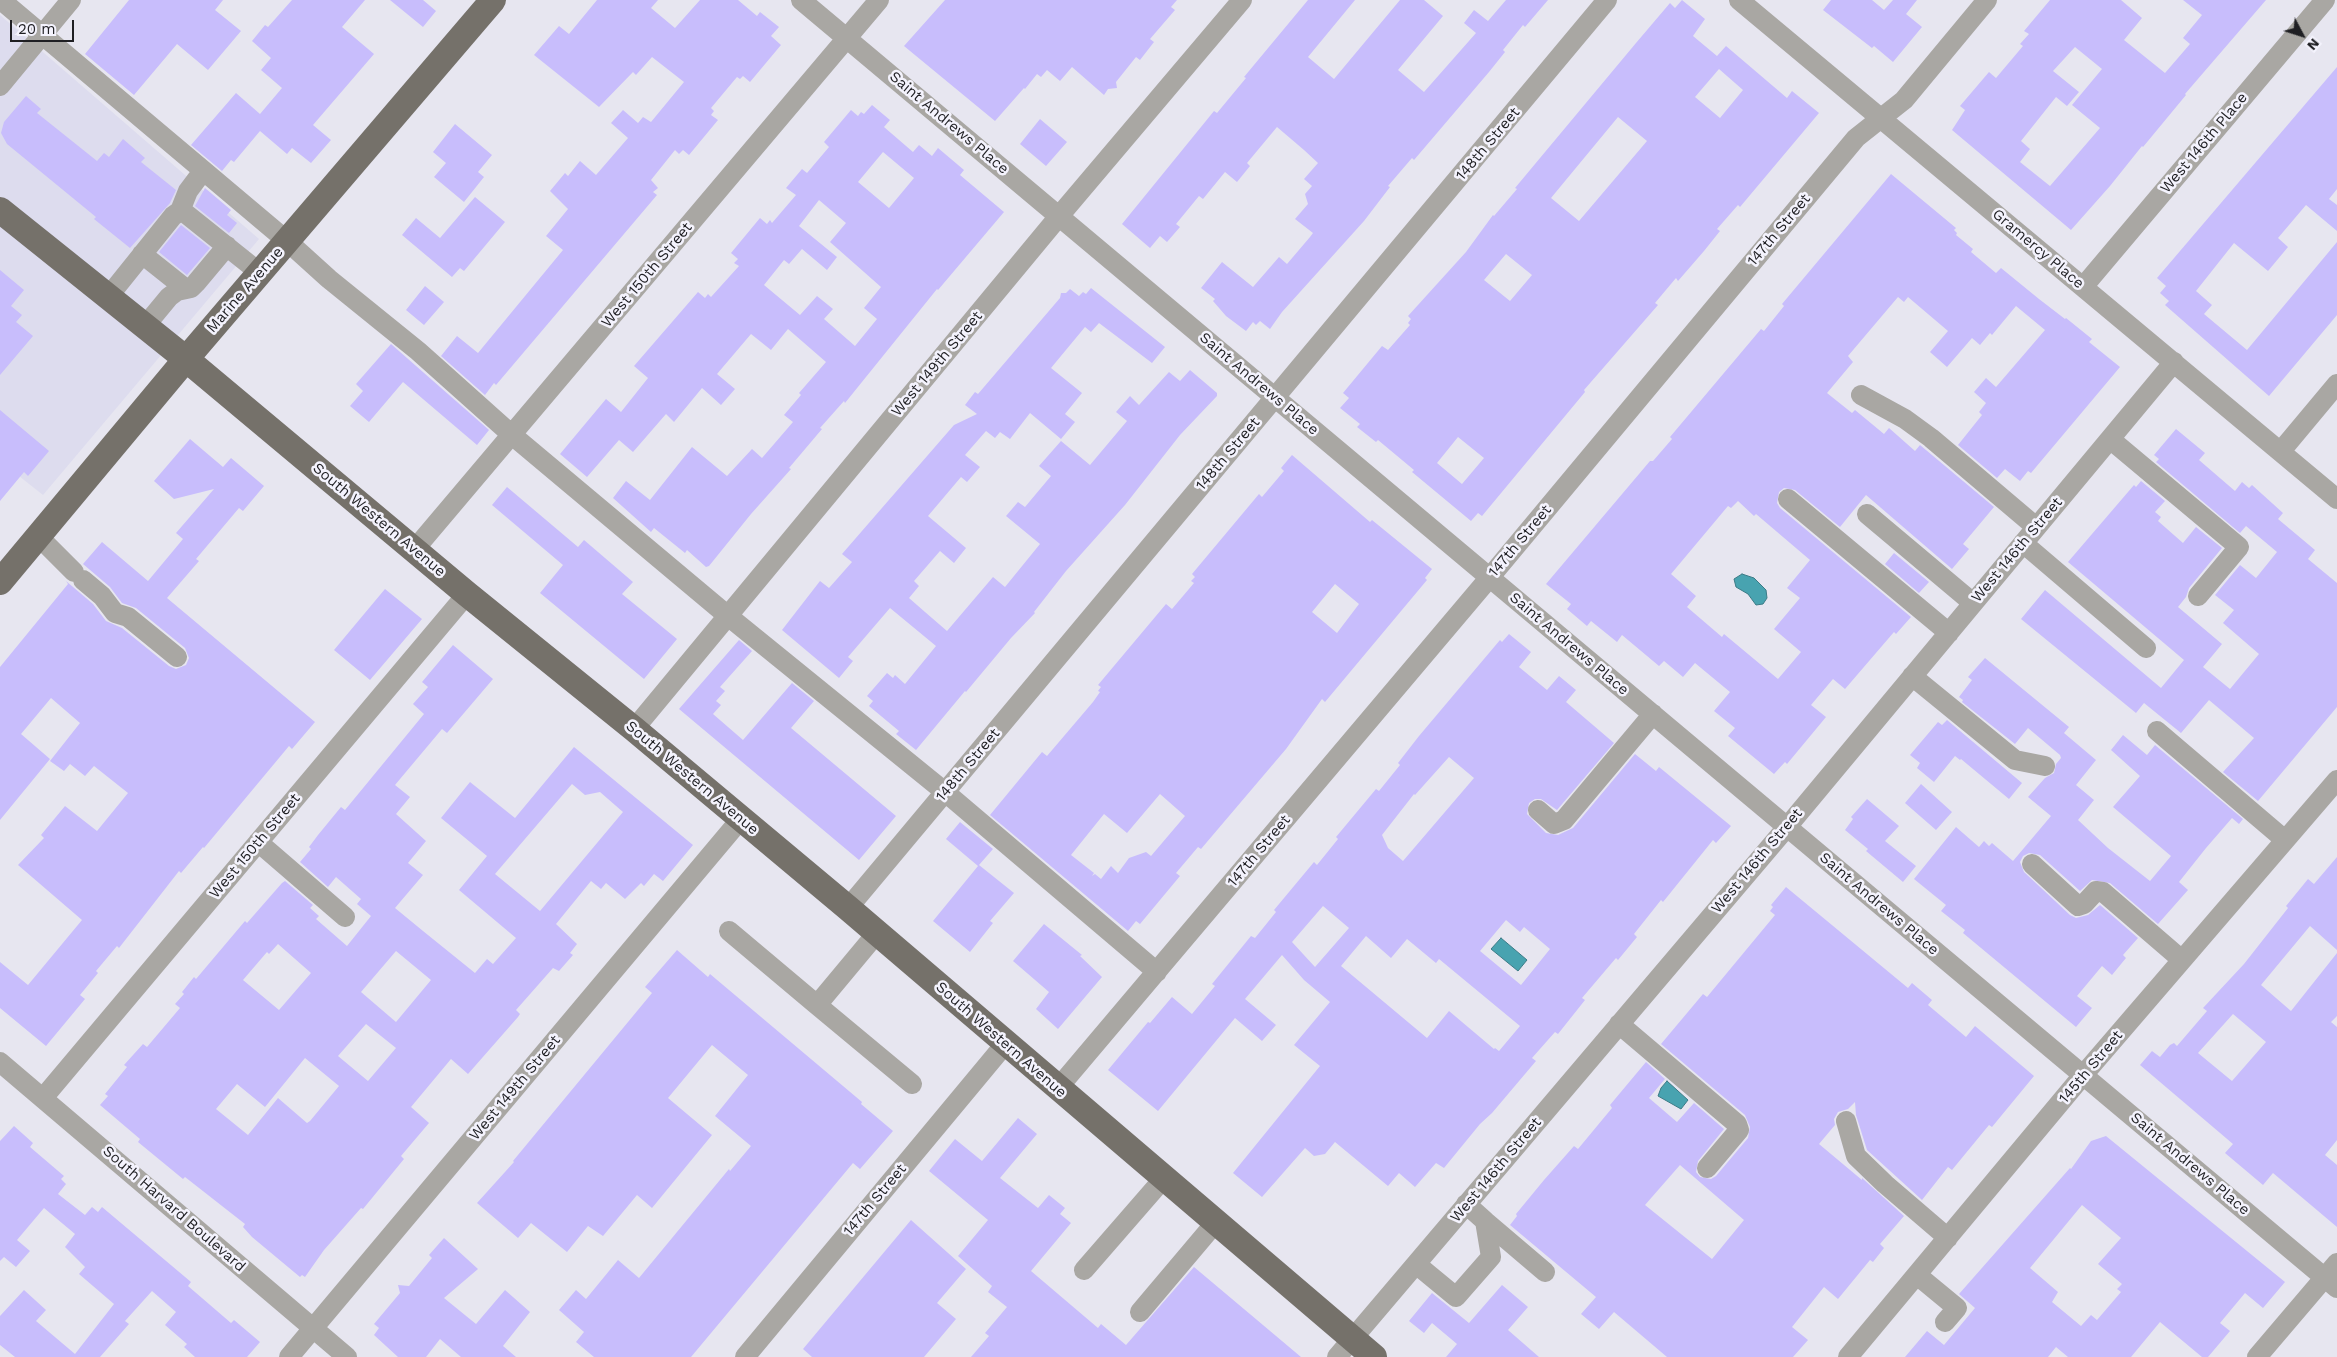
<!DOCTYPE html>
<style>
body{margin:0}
#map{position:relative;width:2337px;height:1357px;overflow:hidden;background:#e7e6f0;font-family:"Work Sans",sans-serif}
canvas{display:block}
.north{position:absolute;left:2277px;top:10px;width:50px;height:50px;-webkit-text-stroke:4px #f4f3fd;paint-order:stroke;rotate:130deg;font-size:14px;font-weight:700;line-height:20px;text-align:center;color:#1f1f23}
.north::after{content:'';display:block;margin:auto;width:18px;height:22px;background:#1f1f23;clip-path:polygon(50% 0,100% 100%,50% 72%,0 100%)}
.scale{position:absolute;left:10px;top:20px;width:64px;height:22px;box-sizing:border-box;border:2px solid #1f1f23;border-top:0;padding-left:6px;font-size:15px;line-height:18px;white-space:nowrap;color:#1f1f23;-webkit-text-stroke:4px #f4f3fd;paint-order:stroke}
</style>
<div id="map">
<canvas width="2337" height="1357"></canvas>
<div class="north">N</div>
<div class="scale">20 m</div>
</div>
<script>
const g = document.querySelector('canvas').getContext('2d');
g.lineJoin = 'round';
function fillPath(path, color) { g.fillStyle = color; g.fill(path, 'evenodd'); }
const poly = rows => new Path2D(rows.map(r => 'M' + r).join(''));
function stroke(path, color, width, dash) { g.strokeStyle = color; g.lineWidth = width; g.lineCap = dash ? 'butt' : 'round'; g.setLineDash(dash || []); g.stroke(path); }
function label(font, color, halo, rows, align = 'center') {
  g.font = font + ' "Work Sans",sans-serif'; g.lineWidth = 5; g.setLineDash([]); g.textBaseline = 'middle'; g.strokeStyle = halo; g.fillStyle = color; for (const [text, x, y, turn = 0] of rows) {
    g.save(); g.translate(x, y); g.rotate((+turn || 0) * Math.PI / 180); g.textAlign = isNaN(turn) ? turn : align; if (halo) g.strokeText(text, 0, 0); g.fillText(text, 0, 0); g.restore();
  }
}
fillPath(poly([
 [0,15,259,239,43,495,0,461]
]), '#dddcee');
const water = poly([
 [1742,574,1754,578,1766,590,1767,598,1763,604,1756,605,1748,594,1736,587,1734,579,1742,574],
 [1501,938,1527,960,1518,971,1491,949,1501,938],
 [1667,1081,1688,1100,1681,1109,1658,1096,1661,1088,1667,1081]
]);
fillPath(water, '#48a3b0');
stroke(water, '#3c7b86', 1);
fillPath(poly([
 [129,0,223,0,215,10,241,31,208,70,177,44,134,95,85,54],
 [292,0,365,0,342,27,374,54,313,125,331,140,311,163,292,148,287,154,260,131,234,162,231,160,222,171,191,145,236,93,260,114,282,88,261,70,271,58,252,41,265,25,268,27],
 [390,0,423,0,436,11,423,27],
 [597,0,658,0,651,8,675,28,700,0,738,0,757,16,760,12,779,27,771,36,781,45,750,82,743,76,740,79,737,77,711,108,714,111,711,115,718,120,689,155,683,150,679,154,675,150,651,180,658,188,653,192,657,195,496,385,494,383,485,395,441,356,457,336,478,353,563,250,546,236,568,209,550,191,565,173,568,176,580,161,596,175,628,138,611,123,623,110,638,123,643,117,651,122,684,82,652,57,636,75,633,72,599,107,534,55,559,26,569,34],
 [945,0,1177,0,1171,7,1175,10,1150,39,1154,42,1140,60,1136,57,1116,82,1117,88,1108,89,1104,95,1072,67,1060,81,1047,70,1041,77,1037,74,1025,89,1024,88,995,121,904,46],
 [1308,0,1355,0,1308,57,1334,79,1400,0,1424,0,1443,16,1398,70,1424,92,1476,33,1464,23,1474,10,1488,21,1506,0,1548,0,1525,27,1523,25,1503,50,1505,52,1489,72,1414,160,1412,158,1388,186,1390,187,1364,221,1282,312,1270,329,1260,321,1256,325,1253,322,1246,331,1226,316,1213,301,1215,299,1201,288,1222,262,1253,287,1279,257,1287,264,1310,237,1313,233,1295,219,1308,204,1305,194,1312,186,1304,179,1318,163,1304,150,1277,127,1247,163,1250,166,1237,182,1225,172,1203,199,1199,196,1176,224,1180,227,1167,242,1160,236,1150,248,1122,224,1201,127,1214,111,1217,113,1246,78,1244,77],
 [1682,0,1705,19,1693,36,1717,56,1726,46,1787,98,1792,91,1819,113,1740,207,1738,205,1717,229,1720,231,1704,251,1678,281,1676,278,1655,303,1658,305,1584,390,1585,392,1482,516,1478,513,1471,521,1412,472,1414,470,1378,440,1376,442,1357,427,1360,424,1340,408,1349,398,1343,393,1382,346,1388,350,1410,325,1408,323,1411,319,1408,316,1466,252,1493,215,1494,216,1517,189,1515,188,1636,43,1670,3,1675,8],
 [1719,69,1743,90,1720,118,1695,97],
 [1618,117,1647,141,1579,221,1551,198],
 [1506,254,1532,275,1510,301,1484,280],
 [1458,437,1484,458,1462,484,1437,463],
 [1831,0,1872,0,1884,10,1893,0,1917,0,1906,14,1922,27,1893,62,1874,46,1872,48,1823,10],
 [2050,0,2121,0,2142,18,2124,40,2165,73,2190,44,2183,38,2202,15,2183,0,2266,0,2185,94,2186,95,2143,147,2142,146,2110,186,2071,230,1952,130,1965,110,1960,106,1989,72,1996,78,2023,46,2020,44,2029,34,2024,31],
 [2075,47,2102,69,2072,105,2100,128,2050,186,2020,162,2030,149,2021,141,2056,97,2067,106,2079,92,2053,71],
 [2337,67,2337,189,2329,199,2337,205,2337,231,2306,205,2278,238,2288,247,2268,271,2234,243,2196,291,2212,305,2204,314,2247,350,2337,242,2337,315,2269,396,2165,305,2169,301,2160,293,2166,286,2157,278],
 [26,96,41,109,37,113,97,161,104,153,109,157,123,139,145,158,141,162,176,190,170,203,130,248,94,219,96,217,7,144,1,133,4,122],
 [872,105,890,120,884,127,913,152,919,145,932,156,938,148,964,170,960,175,1004,212,938,290,937,289,845,403,844,401,820,428,822,429,789,468,791,469,751,514,709,566,706,567,687,550,685,553,654,528,651,532,613,498,626,481,650,500,692,447,727,476,752,449,762,458,793,422,784,415,801,395,799,393,826,362,788,329,771,350,751,334,717,374,735,389,721,405,702,388,674,422,666,414,633,452,619,440,587,477,560,454,606,399,621,412,648,378,634,366,698,292,705,298,708,294,711,297,739,266,734,263,738,259,731,253,760,218,767,224,770,220,772,223,796,195,786,188,802,169,807,173,829,147,824,142,851,110,858,116,861,112,864,114],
 [883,152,914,178,889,208,858,182],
 [819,200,846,223,830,242,881,287,864,308,877,319,855,346,824,319,833,309,817,296,800,315,764,285,784,260,789,264,802,249,827,270,837,257,799,226],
 [1040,119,1067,142,1046,166,1020,144],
 [455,124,492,155,478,172,484,177,464,202,434,177,446,163,433,152],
 [1891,174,1956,228,1954,230,1957,233,1956,235,1973,249,1971,252,1996,273,2001,268,2039,299,2065,319,2066,318,2092,339,2089,342,2120,367,2031,473,2028,471,2020,481,2005,469,1997,478,1958,445,1982,415,1979,412,1986,403,1974,392,1986,378,1996,387,2045,330,2016,306,1992,335,1990,333,1980,345,1972,338,1947,367,1930,352,1948,331,1908,297,1904,302,1898,297,1848,356,1853,362,1827,393,1852,413,1855,410,1884,434,1889,428,1915,451,1920,445,1994,507,1963,544,1969,549,1952,569,1866,495,1840,527,1795,490,1784,488,1779,492,1777,503,1780,508,1911,617,1896,634,1894,632,1845,689,1833,679,1811,705,1826,717,1787,764,1785,762,1774,774,1728,736,1735,728,1714,711,1730,692,1695,663,1683,677,1664,661,1659,666,1622,635,1617,642,1591,621,1587,626,1567,609,1571,604,1546,584,1650,461,1653,461,1672,439,1670,437,1761,329,1764,331,1784,306,1782,304],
 [1738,501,1754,516,1756,514,1810,560,1787,588,1800,598,1774,629,1801,652,1778,679,1724,634,1722,637,1687,607,1696,596,1671,574,1728,506,1731,508],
 [205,188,231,210,227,215,237,223,229,233,195,206],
 [475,197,505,222,464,271,460,268,452,277,402,235,416,218,440,238],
 [181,225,210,248,187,275,159,252],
 [0,270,24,290,11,306,22,315,16,322,33,336,0,375],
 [425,286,444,302,424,325,406,310],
 [1091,288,1165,347,1152,363,1099,323,1091,332,1085,327,1051,368,1082,393,1065,414,1075,422,1061,439,1030,413,1010,439,1000,432,995,438,986,431,965,455,980,467,967,482,961,477,928,516,966,548,954,563,940,551,914,581,919,586,909,598,925,612,947,631,993,577,1005,587,1040,544,1006,516,1018,502,1025,507,1051,476,1039,466,1061,441,1090,465,1127,421,1116,412,1130,396,1139,405,1169,372,1180,381,1190,370,1217,393,1217,396,1180,435,1125,505,1066,571,1034,612,1035,613,1011,638,966,692,965,691,916,750,896,734,899,731,869,706,873,701,867,696,887,673,893,678,895,675,905,684,936,646,890,608,848,657,853,661,839,678,782,630,820,581,829,588,852,562,842,554,954,425,977,414,965,405,975,392,978,394,1060,298,1061,293,1066,293,1070,289,1079,296,1083,292,1086,294],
 [391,344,489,430,477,445,403,382,369,422,350,406,363,391,356,384],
 [0,410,49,451,28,476,24,472,0,501],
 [2176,429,2205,453,2199,460,2235,491,2242,482,2249,488,2252,485,2283,513,2278,519,2315,550,2308,559,2337,583,2337,707,2258,801,2223,772,2254,738,2209,700,2181,733,2144,703,2136,713,2021,619,2045,590,2161,688,2184,660,2068,562,2134,485,2136,487,2141,481,2165,501,2155,512,2161,517,2158,521,2183,543,2196,527,2222,548,2189,588,2186,597,2178,607,2222,644,2203,667,2230,689,2259,654,2223,623,2234,610,2215,595,2240,565,2256,578,2277,552,2246,526,2240,533,2156,462,2159,459,2154,455],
 [190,439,223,467,231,458,264,486,243,511,239,508,196,559,199,561,167,598,315,722,292,749,289,746,204,848,203,847,181,873,179,871,119,948,117,946,96,971,98,973,80,995,85,999,46,1046,0,1008,0,962,28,985,82,920,18,865,44,838,41,835,65,806,97,831,128,793,94,766,85,776,70,764,64,771,50,761,80,723,51,698,21,734,50,759,0,820,0,667,68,584,66,581,93,604,106,621,122,628,169,666,176,669,186,665,189,658,185,648,136,608,122,603,110,587,83,564,102,542,148,581,183,539,176,533,214,489,174,499,154,481],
 [1292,455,1370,522,1372,520,1432,569,1425,578,1427,580,1325,702,1322,699,1286,749,1201,849,1198,847,1176,873,1180,876,1140,924,1136,921,1128,931,990,815,1042,752,1047,756,1093,702,1100,692,1098,691,1101,687,1098,685,1166,604,1172,609,1194,583,1191,581,1195,577,1192,574,1259,494,1262,497,1284,471,1281,468],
 [1335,584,1359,604,1337,633,1312,612],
 [1160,794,1185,816,1151,856,1146,852,1129,858,1118,873,1111,866,1101,879,1095,874,1092,876,1094,873,1071,855,1104,814,1127,833],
 [507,487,578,547,584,540,633,582,622,594,677,639,644,679,540,593,563,565,492,505],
 [1894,553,1929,582,1919,593,1885,564],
 [385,589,422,619,370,680,334,650],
 [1509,634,1531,652,1519,667,1547,690,1559,676,1576,690,1566,702,1614,743,1557,810,1541,799,1535,799,1529,803,1527,814,1546,833,1558,835,1573,828,1635,754,1656,771,1659,767,1731,826,1716,843,1713,840,1663,902,1661,900,1634,934,1637,937,1618,960,1616,958,1582,998,1585,1000,1558,1034,1555,1032,1532,1058,1536,1061,1492,1113,1480,1124,1444,1168,1436,1163,1415,1187,1399,1173,1388,1186,1335,1142,1325,1154,1314,1156,1305,1148,1262,1197,1233,1173,1320,1066,1294,1045,1330,1002,1304,980,1282,955,1245,999,1276,1025,1262,1041,1235,1018,1158,1111,1108,1070,1148,1022,1150,1023,1172,997,1192,1014,1215,986,1212,984,1251,936,1255,938,1276,912,1274,910,1314,862,1317,865,1338,839,1336,837,1376,789,1379,791,1400,765,1398,763,1419,736,1500,640,1502,642],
 [1449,757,1474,778,1403,861,1388,848,1382,835,1414,794,1415,795],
 [1323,906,1349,928,1315,967,1292,942],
 [1506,920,1520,932,1524,927,1550,949,1521,985,1480,951],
 [1366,936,1391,958,1407,939,1436,963,1439,959,1520,1026,1499,1051,1495,1048,1494,1049,1449,1011,1427,1038,1341,966],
 [739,640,752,651,720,687,725,691,716,701,721,705,713,714,743,740,792,683,814,701,791,728,896,816,859,860,679,709],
 [453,645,493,679,447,733,442,729,395,785,410,797,396,814,426,841,408,863,423,875,395,908,423,931,475,973,487,959,493,964,516,938,459,890,487,856,441,818,470,782,515,818,574,747,693,845,663,881,654,874,644,886,641,883,625,899,606,883,601,889,591,881,556,924,577,944,570,953,573,955,559,971,553,968,516,1010,520,1014,518,1017,468,1074,451,1059,411,1107,429,1123,401,1156,404,1159,363,1209,361,1208,324,1250,305,1277,302,1275,300,1277,252,1237,243,1227,245,1224,185,1177,183,1179,138,1142,140,1139,100,1105,108,1096,105,1094,127,1067,124,1065,143,1044,147,1047,180,1008,175,1004,184,994,182,992,194,977,196,979,245,921,247,923,282,883,285,881,313,905,310,908,319,916,316,919,347,946,371,916,357,904,361,899,336,877,328,887,300,862,311,849,309,847,318,835,341,807,345,810,424,714,413,704,428,687,422,682],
 [572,784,585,795,600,792,623,812,540,911,495,874],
 [278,944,311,973,279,1010,243,980,267,952,269,954],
 [396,951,431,980,396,1022,361,992],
 [366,1024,396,1048,368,1081,338,1056],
 [305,1058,339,1086,310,1121,307,1123,278,1098,248,1135,216,1109,237,1084,265,1107],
 [1985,658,2069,727,2064,733,2096,760,2076,785,2094,800,2078,820,2108,848,2150,881,2171,856,2113,807,2140,776,2111,750,2123,735,2147,755,2155,745,2243,819,2239,824,2232,818,2206,848,2179,882,2188,890,2158,924,2110,883,2092,880,2080,891,2040,855,2029,853,2023,856,2020,862,2024,872,2070,915,2076,918,2088,915,2100,905,2138,938,2123,955,2126,958,2112,975,2102,966,2077,996,2092,1008,2076,1027,1963,933,1965,930,1941,911,1946,905,1914,879,1956,827,1979,847,1984,841,1989,846,1992,843,2013,861,2051,816,2028,797,2045,778,2054,773,2056,764,2061,758,2060,755,2028,728,2015,744,1962,702,1963,700,1959,697,1972,680,1968,677],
 [1947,720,2022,783,2009,799,1961,759,1960,760,1955,756,1934,782,1917,768,1920,763,1910,755,1938,722,1942,725],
 [1921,784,1952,812,1936,830,1905,803],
 [1867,799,1899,826,1885,841,1916,866,1903,882,1866,851,1868,849,1845,830,1853,819,1851,817],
 [960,822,993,849,979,865,1014,893,990,921,993,923,970,952,933,921,978,866,946,839],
 [2337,857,2337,950,2310,926,2261,985,2291,1011,2337,953,2337,1016,2331,1022,2337,1027,2337,1140,2325,1155,2337,1165,2337,1227,2273,1173,2263,1185,2225,1153,2233,1144,2140,1065,2152,1051,2160,1057,2170,1045,2174,1043,2177,1046,2207,1011,2203,1008,2244,964,2288,908,2286,906,2308,879,2314,884],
 [2233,1014,2266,1042,2232,1081,2198,1053],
 [1786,887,1908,988,1912,983,1932,1000,1928,1005,1966,1037,1975,1026,2034,1076,1992,1127,1989,1125,1952,1170,1948,1167,1922,1200,1867,1150,1856,1115,1855,1102,1848,1109,1838,1112,1834,1119,1835,1125,1819,1144,1862,1180,1862,1178,1904,1216,1880,1244,1884,1248,1873,1262,1870,1260,1838,1299,1824,1287,1792,1327,1808,1340,1793,1357,1667,1357,1614,1312,1599,1329,1581,1314,1596,1297,1510,1225,1517,1216,1516,1214,1544,1180,1574,1146,1578,1149,1612,1108,1610,1105,1646,1062,1665,1079,1649,1098,1677,1122,1694,1103,1724,1129,1698,1161,1696,1172,1700,1177,1711,1179,1716,1176,1748,1138,1750,1127,1745,1115,1661,1044,1703,994,1707,997,1775,915,1770,911,1773,907,1771,905],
 [1680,1165,1744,1220,1712,1259,1645,1205],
 [1044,924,1082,955,1080,956,1102,977,1058,1029,1036,1009,1049,992,1013,961],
 [677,950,708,977,710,974,862,1102,861,1104,893,1131,860,1169,853,1163,691,1357,594,1357,576,1342,584,1332,559,1310,576,1290,586,1299,618,1260,639,1278,729,1169,730,1171,751,1146,715,1116,748,1075,712,1045,668,1098,712,1135,652,1208,637,1195,603,1236,588,1226,567,1252,531,1223,518,1238,477,1203,514,1162,513,1161,652,993,645,987],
 [1018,1118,1037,1134,1000,1178,1038,1208,1049,1195,1065,1208,1060,1214,1071,1223,1031,1271,1098,1328,1101,1324,1126,1345,1194,1267,1301,1357,971,1357,989,1336,985,1333,1007,1307,988,1292,992,1286,958,1256,988,1220,929,1171,955,1139,982,1161],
 [14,1126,33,1143,30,1147,64,1176,61,1179,66,1184,58,1194,85,1215,92,1207,98,1212,102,1207,191,1282,188,1286,231,1323,234,1320,260,1342,247,1357,195,1357,184,1347,187,1344,165,1325,176,1312,152,1291,125,1321,129,1324,100,1357,15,1357,0,1345,0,1316,24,1290,46,1310,36,1321,75,1354,114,1304,79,1274,85,1267,65,1247,75,1234,44,1208,17,1240,30,1251,16,1267,4,1257,0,1261,0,1141],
 [2106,1136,2285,1282,2263,1308,2245,1293,2220,1323,2230,1331,2208,1357,2202,1357,2160,1322,2131,1357,2068,1357,2056,1347,2048,1357,1905,1357,1927,1331,1944,1345,1975,1308,1959,1294,2070,1168,2071,1169,2091,1141],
 [2082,1205,2121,1238,2098,1264,2122,1284,2117,1289,2121,1292,2097,1320,2091,1315,2081,1326,2052,1302,2058,1292,2030,1268],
 [911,1220,966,1269,937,1303,956,1319,924,1357,812,1357,803,1349],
 [444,1238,478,1269,444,1298,476,1324,505,1290,530,1312,503,1346,516,1357,461,1357,440,1339,426,1357,398,1357,374,1335,379,1328,374,1324,400,1293,398,1285,409,1286,432,1258,429,1255],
 [1502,1285,1528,1307,1508,1330,1539,1357,1446,1357,1457,1344,1432,1323,1424,1333,1409,1321,1432,1293,1469,1323]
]), '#c8bdfc');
stroke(poly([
 [1,0,287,241,329,279,418,351,512,435,728,616,945,792,1157,972],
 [801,0,2337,1288],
 [1739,0,2337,499],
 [0,86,71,0],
 [180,211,188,191,203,171],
 [142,254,186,289],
 [2083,287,2325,0],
 [108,297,173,216,180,211,185,213,260,273],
 [145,326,169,297,177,291,191,288,196,283,227,246],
 [1861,395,1905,419,1931,438,2036,527],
 [2110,439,2239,547,2198,596],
 [2281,451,2337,384],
 [1788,499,1949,633],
 [1867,514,1973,603],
 [38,536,74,572],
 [2023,543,2146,648],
 [414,550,879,0],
 [83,580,102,596,115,613,128,617,177,657],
 [1912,676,2015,760,2045,766],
 [634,729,1060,215,1242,0],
 [2157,731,2285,840],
 [1538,810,1554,824,1564,820,1653,714],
 [258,842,345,917],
 [2032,864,2078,906,2084,904,2096,891,2103,892,2182,960],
 [848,908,1607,0],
 [729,931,817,1005,877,933],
 [817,1005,912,1084],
 [1619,1024,1737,1124,1739,1130,1707,1168],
 [0,1062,347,1357],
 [1058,1088,1490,577,1856,138,1904,100,1987,0],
 [43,1098,467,594],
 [1846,1121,1856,1156,1885,1184,1948,1238],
 [1485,1221,1545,1272],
 [1416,1264,1456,1297,1491,1257,1485,1221,1466,1204],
 [1084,1270,1164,1178],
 [1917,1275,1957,1308,1945,1322],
 [1140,1312,1216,1222],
 [289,1357,740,820],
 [745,1357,1006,1043],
 [1337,1357,1787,827,2174,362],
 [1848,1357,2084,1074,2337,780],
 [2257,1357,2337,1263]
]), '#a9a7a3', 20);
stroke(poly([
 [0,210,186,359,467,594,634,729,848,908,1374,1357],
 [0,582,186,359,493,0]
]), '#75716a', 26);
label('15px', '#1f1f23', '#f4f3fd', [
 ["Saint Andrews Place",949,123,40],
 ["West 146th Place",2204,143,-50],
 ["148th Street",1488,144,-50],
 ["147th Street",1779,230,-50],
 ["Gramercy Place",2038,249,40],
 ["West 150th Street",647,275,-50],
 ["Marine Avenue",245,290,-49],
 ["West 149th Street",937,364,-50],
 ["Saint Andrews Place",1259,384,40],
 ["148th Street",1228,454,-50],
 ["South Western Avenue",379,520,40],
 ["147th Street",1520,541,-50],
 ["West 146th Street",2017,550,-50],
 ["Saint Andrews Place",1569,644,40],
 ["148th Street",968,765,-50],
 ["South Western Avenue",692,778,40],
 ["West 150th Street",255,846,-50],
 ["147th Street",1259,851,-50],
 ["West 146th Street",1757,861,-50],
 ["Saint Andrews Place",1879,904,40],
 ["South Western Avenue",1001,1040,41],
 ["145th Street",2091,1067,-50],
 ["West 149th Street",515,1088,-50],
 ["Saint Andrews Place",2190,1164,40],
 ["West 146th Street",1496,1170,-50],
 ["147th Street",875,1200,-50],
 ["South Harvard Boulevard",174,1209,41]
]);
</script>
